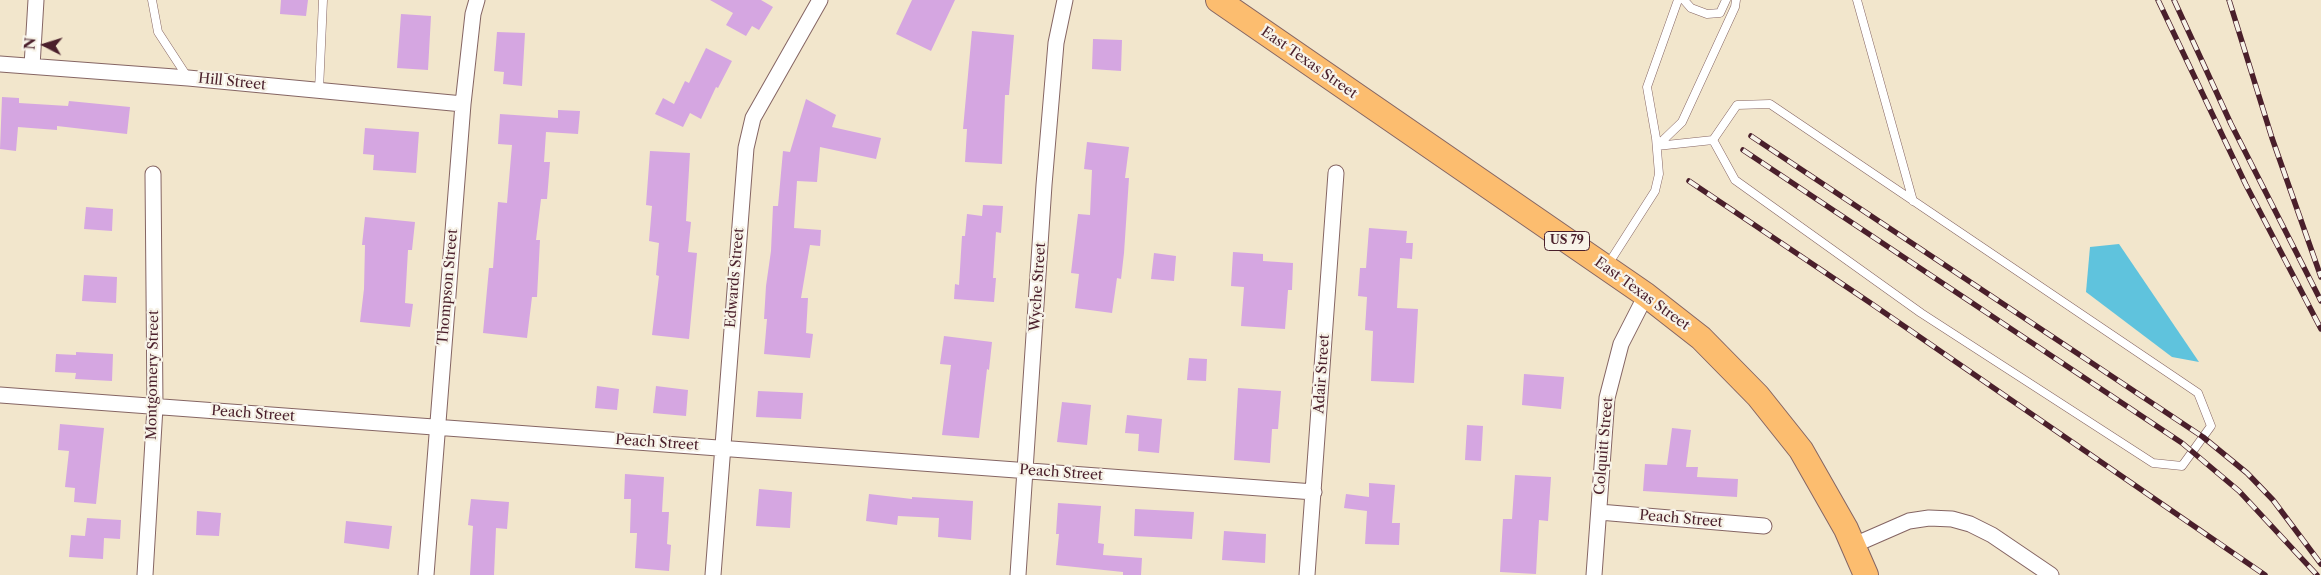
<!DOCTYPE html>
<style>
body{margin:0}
#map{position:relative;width:2321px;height:575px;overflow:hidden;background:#f2e6cc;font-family:"Libre Caslon Text",serif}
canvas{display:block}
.north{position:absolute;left:20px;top:20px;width:50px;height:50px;-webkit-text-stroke:4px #f7f3e8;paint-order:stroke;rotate:275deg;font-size:14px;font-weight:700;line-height:20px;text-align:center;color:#4a1f2b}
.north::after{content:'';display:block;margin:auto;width:18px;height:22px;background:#4a1f2b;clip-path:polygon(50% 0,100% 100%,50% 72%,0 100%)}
</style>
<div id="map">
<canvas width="2321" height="575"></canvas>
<div class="north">N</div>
</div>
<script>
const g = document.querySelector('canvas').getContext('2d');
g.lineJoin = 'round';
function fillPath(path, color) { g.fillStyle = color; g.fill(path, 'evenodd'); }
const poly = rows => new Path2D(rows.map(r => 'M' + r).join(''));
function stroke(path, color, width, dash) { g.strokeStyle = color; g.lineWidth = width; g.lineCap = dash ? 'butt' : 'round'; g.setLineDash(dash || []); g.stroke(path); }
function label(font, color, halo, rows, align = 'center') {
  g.font = font + ' "Libre Caslon Text",serif'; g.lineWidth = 4.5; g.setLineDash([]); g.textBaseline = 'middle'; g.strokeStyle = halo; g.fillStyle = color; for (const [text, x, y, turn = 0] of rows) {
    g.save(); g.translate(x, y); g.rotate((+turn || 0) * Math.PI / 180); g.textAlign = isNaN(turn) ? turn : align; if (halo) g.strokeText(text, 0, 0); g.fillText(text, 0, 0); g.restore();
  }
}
fillPath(poly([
 [2119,244,2199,362,2172,357,2086,292,2090,247]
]), '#5fc3dd');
fillPath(poly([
 [281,0,308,0,306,16,280,14],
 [710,0,761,0,773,7,759,30,752,26,746,36,726,25,733,13],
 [912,0,955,0,931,51,896,34],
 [401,14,431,16,428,70,397,68],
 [972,31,1014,35,1009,95,1005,95,1002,164,965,162,967,129,963,129],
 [497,32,525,33,522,86,503,84,504,72,494,71],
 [1093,39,1122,40,1121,71,1092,69],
 [706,48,732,61,718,88,716,87,701,119,690,113,683,127,655,114,663,98,674,104,685,81,689,83],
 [2,97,19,98,19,103,68,106,69,101,130,107,127,134,57,126,57,130,18,127,16,151,0,149],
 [806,99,836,115,832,127,881,138,876,159,820,147,817,182,797,181,794,228,821,230,820,246,810,245,801,298,808,298,806,333,813,334,810,358,764,354,767,319,764,319,766,286,771,251,773,206,778,206,783,151,790,152],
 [558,110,580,111,578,134,546,132,544,162,550,162,547,199,541,199,536,240,540,240,537,297,532,297,527,338,483,333,489,268,493,268,498,202,507,203,512,145,498,144,500,114,558,118],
 [365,128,419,132,416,173,373,170,374,155,363,154],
 [1087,142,1129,147,1125,178,1129,178,1124,253,1121,279,1117,278,1112,313,1075,308,1079,274,1071,273,1078,214,1090,215,1092,170,1084,169],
 [650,151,690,153,686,221,691,222,688,252,697,253,689,339,652,335,659,276,656,275,659,243,649,241,652,206,646,205],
 [983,205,1003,206,1001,233,996,232,993,278,996,278,994,302,954,299,955,284,959,285,962,236,965,236,967,214,982,216],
 [86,207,113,209,112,231,84,229],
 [365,217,415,222,412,250,408,250,405,303,413,304,410,327,360,322,364,289,365,245,362,245],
 [1369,228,1407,231,1406,243,1413,243,1412,259,1400,258,1397,308,1418,309,1414,383,1371,381,1373,331,1365,330,1367,297,1358,296,1360,268,1366,268],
 [1233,252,1263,254,1263,261,1293,263,1292,290,1288,290,1285,329,1241,326,1244,287,1231,286],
 [1154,253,1176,256,1174,281,1151,279],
 [84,275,117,277,116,303,82,301],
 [944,336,992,342,989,370,987,369,979,438,942,435,951,365,940,364],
 [76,352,113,354,112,381,75,379,76,373,55,372,56,354,76,355],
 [1189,358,1207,359,1206,381,1187,380],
 [1524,374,1564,377,1561,409,1522,405],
 [597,386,619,389,617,410,595,408],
 [656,386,688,390,686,416,653,413],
 [1238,388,1281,391,1278,429,1272,429,1270,463,1234,460],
 [758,391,803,393,801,419,756,417],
 [1062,402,1091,405,1087,445,1057,442],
 [1127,415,1162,419,1159,453,1138,451,1139,434,1125,433],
 [60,424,104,428,96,504,74,502,75,488,65,487,69,451,58,450],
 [1467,425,1483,426,1481,461,1465,460],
 [1672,428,1691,430,1686,467,1698,467,1697,477,1738,479,1737,497,1643,491,1645,464,1667,465],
 [625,474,664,477,662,512,669,512,667,544,671,545,669,571,635,568,637,533,630,533,631,499,624,499],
 [1515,475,1551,477,1548,521,1539,520,1536,574,1500,572,1503,519,1512,519],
 [1369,483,1395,485,1392,523,1400,523,1399,545,1365,544,1367,511,1344,508,1346,494,1369,497],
 [759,489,792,492,790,528,756,526],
 [869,494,912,499,912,497,973,501,971,540,938,537,939,518,898,516,897,525,866,521],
 [471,499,509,502,507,529,496,528,494,575,470,575,473,526,468,525],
 [1058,503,1101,506,1098,543,1104,544,1103,555,1142,558,1141,575,1123,575,1123,572,1056,565,1059,534,1056,534],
 [1135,509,1194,512,1192,539,1134,536],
 [197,511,221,513,219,536,196,535],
 [87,518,121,520,120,539,104,538,103,559,69,557,71,535,85,536],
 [346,521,392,526,389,549,344,543],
 [1224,531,1266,534,1265,563,1222,560]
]), '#d5a6e1');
const service = poly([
 [152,0,158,32,188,78],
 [1684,0,1691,8,1707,14,1720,13,1726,0],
 [1857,0,1913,201],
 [319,90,323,0],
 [1657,146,1713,140,1735,180,1921,313,2153,463,2182,466,2211,426,2198,393,1770,104,1737,105,1713,140],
 [1657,146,1682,122,1735,7,1736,0],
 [1607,266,1655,191,1659,174,1656,138,1647,87,1678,0]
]);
const minor = poly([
 [0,64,188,78,463,104],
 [32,66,36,0],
 [0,395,1314,492],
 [1599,512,1764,526],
 [1854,545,1909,521,1929,518,1952,519,1970,524,1992,535,2051,575],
 [145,575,155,407,153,174],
 [426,575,463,104,473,14,477,0],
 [713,575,746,148,753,118,820,0],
 [1018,575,1044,185,1056,43,1065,0],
 [1307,575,1336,173],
 [1594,575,1607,398,1621,344,1646,295]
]);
const primary = poly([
 [1218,0,1646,295,1701,338,1758,396,1801,450,1846,529,1866,575]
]);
stroke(service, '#856563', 9);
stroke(minor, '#856563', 17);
stroke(primary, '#856563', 26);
stroke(service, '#fff', 8);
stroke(minor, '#fff', 15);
stroke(primary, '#fcbd6f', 24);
const rail = poly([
 [2158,0,2246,185,2321,329],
 [2174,0,2231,124,2321,301],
 [2229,0,2272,138,2321,277],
 [1751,136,2203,437,2247,473,2273,500,2321,564],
 [1743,150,2182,443,2239,491,2317,575],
 [1689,181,1869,302,2265,575]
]);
stroke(rail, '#4a1f2b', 5.5);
stroke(rail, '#f7f3e8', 4, [11]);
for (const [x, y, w] of [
 [1567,241,45]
]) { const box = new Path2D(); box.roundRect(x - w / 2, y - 9.5, w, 19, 4); g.fillStyle = '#f7f3e8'; g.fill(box); stroke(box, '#4a1f2b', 1); }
label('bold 12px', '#4a1f2b', null, [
 ["US 79",1567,241]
]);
label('14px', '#4a1f2b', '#f7f3e8', [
 ["East Texas Street",1309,63,35],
 ["Hill Street",232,82,6],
 ["Edwards Street",735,278,-85],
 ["Thompson Street",448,287,-85],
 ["Wyche Street",1038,287,-86],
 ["East Texas Street",1642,294,36],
 ["Adair Street",1322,374,-86],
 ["Montgomery Street",153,375,-89],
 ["Peach Street",253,414,4],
 ["Peach Street",657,443,4],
 ["Colquitt Street",1604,446,-85],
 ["Peach Street",1061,473,4],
 ["Peach Street",1681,519,5]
]);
</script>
